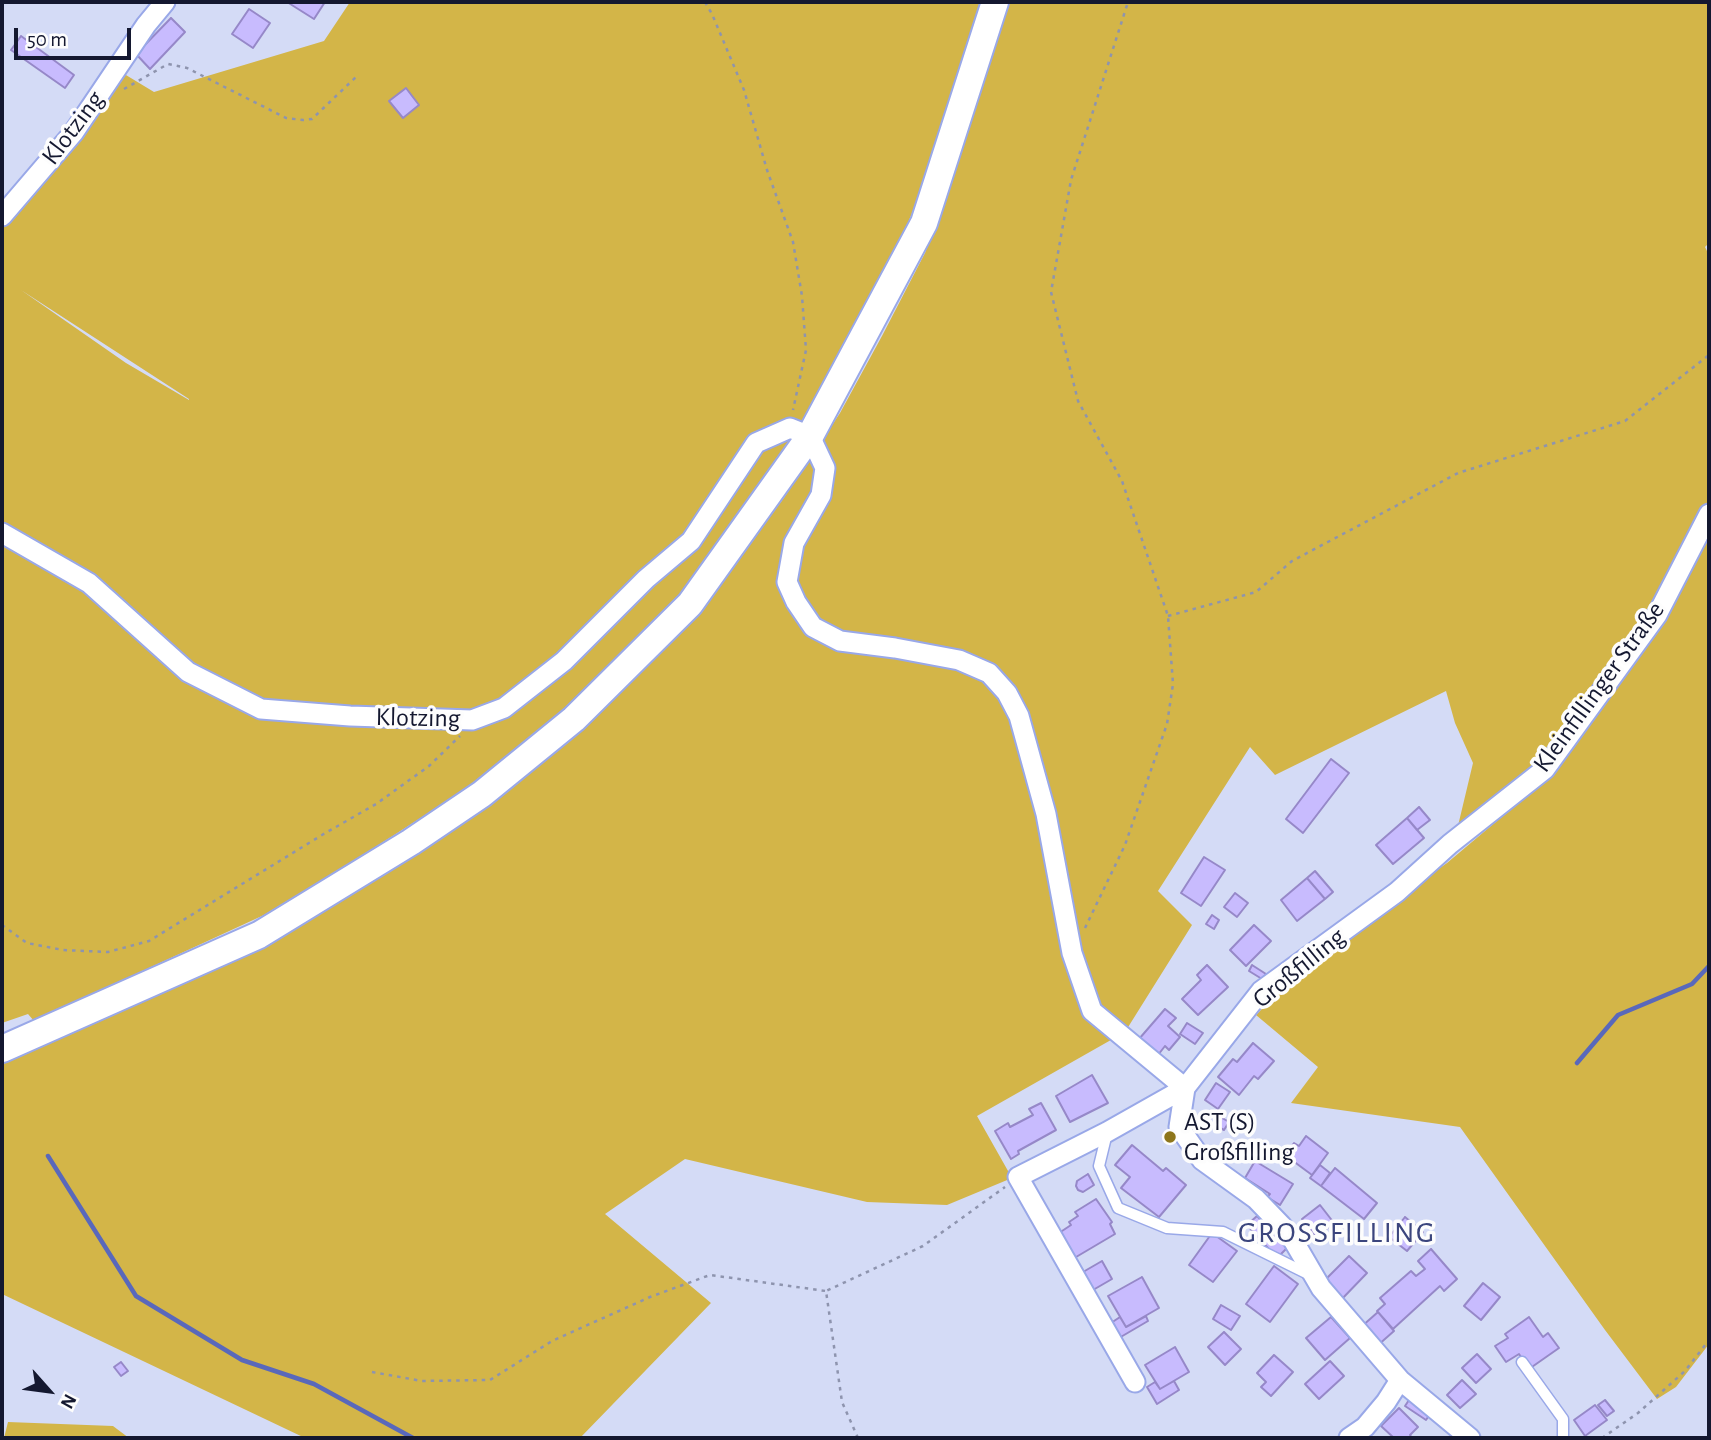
<!DOCTYPE html>
<meta charset="utf-8">
<style>
body{margin:0}
#map{position:relative;width:1711px;height:1440px;overflow:hidden;background:#d4dbf6;font-family:"Alegreya Sans",sans-serif}
canvas{display:block}
.frame{position:absolute;inset:0;border:4px solid #141830;pointer-events:none}
.north{position:absolute;left:14px;top:1356px;width:70px;height:70px;-webkit-text-stroke:5px #fdfdfd;paint-order:stroke;rotate:118deg;font-size:19px;font-weight:700;line-height:28px;text-align:center;color:#141830}
.north::after{content:'';display:block;margin:auto;width:24px;height:32px;background:#141830;clip-path:polygon(50% 0,100% 100%,50% 72%,0 100%)}
.scale{position:absolute;left:14px;top:28px;width:117px;height:32px;box-sizing:border-box;border:4px solid #141830;border-top:0;padding-left:9px;font-size:21px;line-height:24px;white-space:nowrap;color:#141830;-webkit-text-stroke:5px #fdfdfd;paint-order:stroke}
</style>
<div id="map">
<canvas width="1711" height="1440"></canvas>
<div class="frame"></div>
<div class="north">N</div>
<div class="scale">50 m</div>
</div>
<script>
const g = document.querySelector('canvas').getContext('2d');
g.lineJoin = 'round';
function fillPath(path, color) { g.fillStyle = color; g.fill(path, 'evenodd'); }
const poly = rows => new Path2D(rows.map(r => 'M' + r).join(''));
function stroke(path, color, width, dash) { g.strokeStyle = color; g.lineWidth = width; g.lineCap = dash ? 'butt' : 'round'; g.setLineDash(dash || []); g.stroke(path); }
function label(font, color, halo, rows, align = 'center') {
  g.font = font + ' "Alegreya Sans",sans-serif'; g.lineWidth = 7; g.setLineDash([]); g.textBaseline = 'middle'; g.strokeStyle = halo; g.fillStyle = color; for (const [text, x, y, turn = 0] of rows) {
    g.save(); g.translate(x, y); g.rotate((+turn || 0) * Math.PI / 180); g.textAlign = isNaN(turn) ? turn : align; if (halo) g.strokeText(text, 0, 0); g.fillText(text, 0, 0); g.restore();
  }
}
fillPath(poly([
 [350,2,980,2,973,35,937,153,898,247,784,465,692,585,621,659,560,714,466,789,352,862,264,915,34,1021,28,1014,2,1023,2,216,116,69,154,92,324,41],
 [21,290,189,399,189,400,126,363],
 [1008,2,1709,2,1709,243,1705,247,1709,255,1709,508,1654,614,1545,760,1457,830,1473,763,1455,723,1446,691,1275,775,1250,747,1158,891,1192,925,1125,1032,977,1116,1012,1178,947,1205,867,1202,685,1159,605,1214,711,1303,580,1438,305,1438,2,1294,2,1061,251,947,654,655,712,596,783,499,840,413,882,336,925,253,956,167],
 [1709,526,1709,1344,1676,1387,1657,1399,1605,1330,1460,1127,1291,1103,1318,1067,1256,1015,1310,960,1447,863,1542,783],
 [8,1422,113,1426,129,1438,4,1438]
]), '#d3b548');
stroke(poly([
 [1577,1063,1618,1015,1692,984,1709,966],
 [48,1156,136,1296,242,1360,314,1384,413,1438]
]), '#5968bb', 4.5);
const building = poly([
 [287,2,325,2,314,19,287,2],
 [249,9,270,23,253,48,232,34,249,9],
 [171,18,185,32,150,69,136,54,171,18],
 [21,36,74,75,65,88,11,50,21,36],
 [406,88,419,105,403,118,389,101,406,88],
 [1331,759,1349,773,1303,833,1286,819,1331,759],
 [1419,807,1430,820,1417,830,1407,818,1419,807],
 [1407,818,1424,838,1393,864,1376,845,1407,818],
 [1204,857,1225,870,1201,906,1181,893,1204,857],
 [1315,871,1333,892,1325,899,1307,878,1315,871],
 [1307,878,1325,899,1297,921,1281,900,1307,878],
 [1235,893,1248,903,1237,917,1224,907,1235,893],
 [1212,915,1219,920,1214,929,1206,924,1212,915],
 [1254,925,1271,941,1246,966,1230,950,1254,925],
 [1207,965,1228,987,1198,1015,1182,999,1201,980,1197,975,1207,965],
 [1252,965,1266,974,1262,979,1249,971,1252,965],
 [1165,1009,1176,1018,1168,1026,1180,1037,1169,1050,1165,1046,1158,1055,1139,1039,1165,1009],
 [1187,1023,1203,1033,1195,1044,1180,1034,1187,1023],
 [1253,1043,1274,1061,1258,1079,1254,1076,1239,1095,1218,1077,1233,1059,1237,1062,1253,1043],
 [1092,1075,1108,1103,1070,1122,1056,1096,1092,1075],
 [1216,1083,1230,1092,1218,1109,1205,1100,1216,1083],
 [1041,1103,1056,1130,1018,1151,1019,1154,1011,1159,995,1131,1008,1123,1010,1127,1033,1115,1029,1109,1041,1103],
 [1217,1115,1229,1122,1224,1130,1213,1124,1217,1115],
 [1306,1136,1328,1153,1312,1175,1285,1155,1294,1143,1299,1146,1306,1136],
 [1132,1145,1163,1171,1166,1168,1186,1185,1159,1217,1121,1188,1130,1177,1115,1165,1132,1145],
 [1255,1161,1293,1184,1280,1205,1267,1197,1270,1194,1245,1178,1255,1161],
 [1320,1165,1330,1173,1321,1186,1310,1178,1320,1165],
 [1335,1168,1377,1203,1364,1219,1321,1186,1335,1168],
 [1088,1174,1094,1185,1083,1192,1078,1190,1076,1186,1077,1181,1088,1174],
 [1096,1199,1112,1222,1110,1224,1115,1234,1071,1260,1056,1235,1071,1225,1069,1222,1078,1216,1075,1212,1096,1199],
 [1320,1205,1334,1223,1316,1237,1302,1219,1320,1205],
 [1257,1216,1287,1248,1277,1258,1247,1225,1257,1216],
 [1405,1217,1423,1232,1407,1251,1389,1237,1405,1217],
 [1212,1233,1237,1251,1213,1282,1189,1265,1212,1233],
 [1431,1249,1457,1279,1444,1291,1440,1286,1393,1329,1377,1311,1385,1304,1380,1298,1411,1271,1416,1276,1425,1269,1418,1261,1431,1249],
 [1349,1256,1367,1273,1340,1301,1322,1283,1349,1256],
 [1102,1261,1112,1279,1093,1290,1083,1272,1102,1261],
 [1274,1266,1298,1284,1270,1322,1246,1304,1274,1266],
 [1142,1277,1159,1308,1126,1327,1108,1296,1142,1277],
 [1483,1283,1500,1297,1481,1320,1464,1306,1483,1283],
 [1221,1305,1240,1316,1231,1330,1213,1319,1221,1305],
 [1378,1312,1394,1331,1377,1346,1361,1327,1378,1312],
 [1146,1316,1148,1321,1119,1338,1111,1323,1120,1317,1126,1327,1146,1316],
 [1331,1317,1350,1338,1325,1360,1306,1338,1331,1317],
 [1529,1317,1543,1337,1548,1333,1559,1348,1529,1369,1519,1354,1506,1362,1495,1346,1508,1338,1505,1334,1529,1317],
 [1224,1332,1241,1349,1225,1365,1208,1347,1224,1332],
 [1175,1347,1189,1372,1160,1389,1145,1365,1175,1347],
 [1477,1354,1491,1369,1476,1383,1462,1368,1477,1354],
 [1274,1355,1293,1372,1271,1396,1261,1387,1266,1382,1257,1373,1274,1355],
 [1330,1361,1344,1376,1319,1399,1305,1384,1330,1361],
 [121,1362,128,1371,121,1376,114,1367,121,1362],
 [1462,1380,1476,1394,1460,1408,1447,1395,1462,1380],
 [1174,1381,1179,1390,1157,1404,1147,1387,1155,1382,1160,1389,1174,1381],
 [1409,1400,1430,1414,1426,1420,1405,1406,1409,1400],
 [1605,1400,1614,1411,1607,1416,1598,1405,1605,1400],
 [1595,1405,1607,1420,1585,1436,1574,1420,1595,1405],
 [1399,1408,1418,1427,1410,1435,1412,1438,1394,1438,1381,1426,1399,1408]
]);
fillPath(building, '#c8bbfe');
stroke(building, '#9688c8', 2);
const service = poly([
 [1107,1133,1099,1166,1118,1208,1167,1228,1223,1232,1310,1275],
 [1522,1362,1563,1419,1563,1438]
]);
const minor = poly([
 [2,216,74,132,146,25,165,2],
 [2,533,89,583,188,672,261,709,350,716,472,720,504,708,564,661,646,579,691,541,756,443,790,428,810,436,825,468,821,495,794,543,787,582,796,602,813,627,840,641,895,648,959,660,989,673,1007,693,1019,716,1046,814,1072,953,1092,1011,1185,1088],
 [1185,1088,1179,1127,1202,1160,1256,1199,1281,1225,1293,1240,1321,1288,1400,1380,1470,1438],
 [1135,1382,1018,1177,1107,1132,1185,1088,1261,991,1397,892,1450,844,1545,769,1657,615,1709,514],
 [1349,1438,1365,1427,1386,1402,1400,1380]
]);
const secondary = poly([
 [2,1049,259,935,411,842,482,794,574,719,690,604,810,436,924,223,995,2]
]);
stroke(service, '#99a8e8', 13);
stroke(minor, '#99a8e8', 23);
stroke(secondary, '#99a8e8', 30);
stroke(poly([
 [705,2,712,14,744,90,767,170,793,242,802,296,806,350,793,410],
 [124,89,168,64,187,68,286,118,303,120,312,119,357,76],
 [1168,616,1256,592,1292,561,1458,473,1625,421,1709,355],
 [2,925,27,943,63,950,108,952,149,941,322,835,376,804,429,766,460,736],
 [1085,928,1125,845,1167,724,1173,684,1168,616,1122,481,1078,401,1051,292,1071,180,1128,2],
 [372,1372,422,1381,490,1380,552,1341,650,1297,710,1275,826,1291],
 [858,1438,842,1402,826,1291,923,1246,1005,1187],
 [1602,1438,1638,1413,1685,1371,1709,1340]
]), '#8e94ae', 2.5, [3.5, 5]);
stroke(service, '#fff', 10);
stroke(minor, '#fff', 19);
stroke(secondary, '#fff', 26);
for (const [x, y, r, color] of [
 [1170,1137,7,"#8e761b"]
]) { const dot = new Path2D(); dot.arc(x, y, r, 0, 2 * Math.PI); g.fillStyle = color; g.fill(dot); stroke(dot, '#fdfdfd', 2.5); }
label('26px', '#141830', '#fdfdfd', [
 ["Klotzing",73,128,-53],
 ["Kleinfillinger Straße",1599,687,-54],
 ["Klotzing",418,718,1],
 ["Großfilling",1299,968,-39]
]);
label('26px', '#141830', '#fdfdfd', [
 ["AST (S)",1184,1122],
 ["Großfilling",1184,1152]
], 'left');
g.letterSpacing = '2px';
label('30px', '#3b457d', '#fdfdfd', [
 ["GROSSFILLING",1337,1233]
]);
g.letterSpacing = '0px';
</script>
